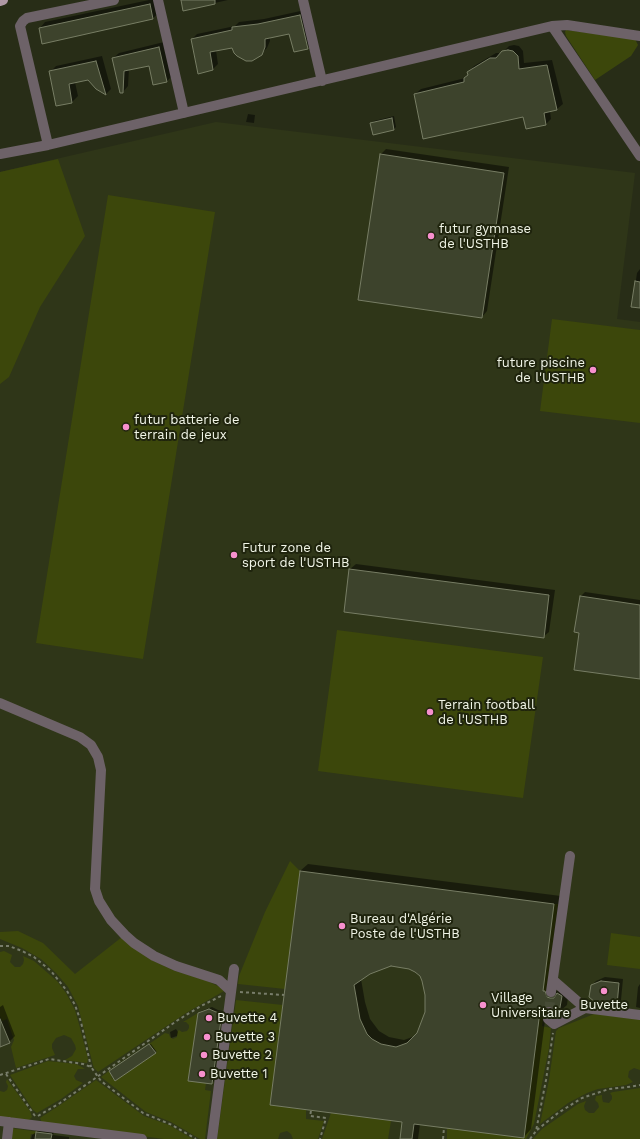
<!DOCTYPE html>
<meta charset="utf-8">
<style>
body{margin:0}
canvas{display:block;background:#282d17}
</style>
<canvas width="640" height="1139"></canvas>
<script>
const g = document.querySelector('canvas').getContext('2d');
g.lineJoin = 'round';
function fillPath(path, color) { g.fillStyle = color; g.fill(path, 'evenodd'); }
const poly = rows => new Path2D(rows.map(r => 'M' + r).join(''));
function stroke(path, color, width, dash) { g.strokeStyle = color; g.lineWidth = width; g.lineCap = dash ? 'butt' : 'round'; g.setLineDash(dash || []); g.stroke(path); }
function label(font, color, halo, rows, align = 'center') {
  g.font = font + ' "Work Sans",sans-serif'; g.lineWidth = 4; g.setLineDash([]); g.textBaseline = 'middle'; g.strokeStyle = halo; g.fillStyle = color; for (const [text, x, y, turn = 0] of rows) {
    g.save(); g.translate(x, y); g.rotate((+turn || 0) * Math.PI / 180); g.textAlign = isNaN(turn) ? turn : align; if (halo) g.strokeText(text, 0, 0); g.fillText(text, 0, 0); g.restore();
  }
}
fillPath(poly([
 [216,122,635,173,617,319,640,322,640,1139,0,1139,0,172]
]), '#2f3618');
fillPath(poly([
 [566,30,635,39,638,45,631,56,595,80,566,36,565,32],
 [58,159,85,236,40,307,9,377,0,384,0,172],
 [108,195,215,212,143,659,36,643],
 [552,319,640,330,640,423,540,411],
 [337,630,543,657,523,798,318,771],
 [290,861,300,871,285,989,238,984,239,976,265,912],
 [554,904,558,904,547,991,543,991],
 [18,931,43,943,75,974,122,937,148,958,160,964,175,971,205,980,222,988,224,991,186,1013,98,1072,94,1068,93,1065,78,1006,68,987,56,973,41,959,22,948,0,939,0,932],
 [611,933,640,937,640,969,607,965],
 [4,951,12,955,10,962,15,967,20,967,23,964,24,960,23,956,34,961,57,981,66,993,75,1010,79,1024,88,1059,87,1063,65,1060,72,1056,76,1049,75,1045,71,1038,64,1035,56,1038,52,1044,52,1048,55,1055,16,1068,11,1047,14,1040,7,1019,2,1021,0,1016,0,952],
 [236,1000,283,1005,271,1105,306,1110,306,1119,324,1121,318,1139,293,1139,291,1134,287,1131,280,1133,278,1139,217,1139],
 [540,1011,544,1011,542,1026,551,1028,549,1048,534,1124,526,1139,447,1139,447,1128,524,1138],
 [198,1013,189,1079,206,1083,205,1090,211,1091,205,1139,200,1139,171,1122,146,1112,101,1077,109,1071,112,1076,111,1077,115,1081,157,1052,149,1044,165,1033,169,1034,170,1037,173,1039,177,1037,177,1032,179,1030,182,1032,187,1031,189,1028,189,1025,186,1022,183,1022],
 [594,1014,640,1019,640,1070,634,1068,629,1071,628,1077,633,1082,626,1085,598,1089,587,1093,568,1103,540,1124,549,1080,556,1031,559,1028],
 [48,1061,76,1064,82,1067,85,1069,78,1069,74,1076,76,1080,83,1083,61,1099,37,1113,33,1110,10,1075],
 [7,1079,30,1111,32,1117,28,1121,0,1117,0,1091,4,1092,7,1090,8,1086,6,1082],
 [96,1080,144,1116,169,1125,193,1139,164,1139,42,1123,40,1118,60,1105],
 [640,1088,640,1139,533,1139,542,1129,578,1104,586,1101,584,1106,585,1110,589,1113,594,1113,599,1107,598,1103,595,1100,596,1096,602,1095,602,1098,603,1102,609,1103,612,1099,612,1096,610,1093,613,1092],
 [331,1113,391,1121,388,1139,322,1139],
 [11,1128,47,1133,46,1136,31,1134,30,1139,9,1139]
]), '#3c470b');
fillPath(poly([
 [149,0,156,0,159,13,153,18,43,43,40,28,45,22],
 [182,0,228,0,184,10],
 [305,10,313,43,307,48,290,33,270,37,270,41,267,48,261,54,232,46,216,50,218,64,213,69,192,39,197,34,235,26,239,22,264,19],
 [164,42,173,75,167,81,154,83,149,64,129,69,128,86,123,92,113,58,119,53],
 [514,45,519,46,523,51,524,63,552,60,563,104,557,109,550,111,551,119,546,124,524,116,415,94,421,89,465,78,469,74,468,72,474,66,496,53,502,53,509,46],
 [102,56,111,89,106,94,97,88,89,79,75,82,78,96,72,102,57,105,50,72,56,66],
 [248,114,255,115,254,123,246,122],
 [394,116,396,127,394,129,371,124,374,121],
 [386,149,509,167,487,311,482,317,380,155],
 [640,269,640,307,632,306,637,273],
 [356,564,555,590,549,632,543,637,350,569],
 [585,592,640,600,640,678,581,632,581,596],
 [308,864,561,896,554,990,558,991,569,989,567,1005,559,1012,554,1006,547,1005,531,1129,524,1137,420,1124,418,1139,401,1139,404,1121,272,1105,300,871],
 [391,965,409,968,421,976,426,995,426,1012,417,1033,415,1036,404,1040,389,1037,379,1031,370,1019,365,1002,361,979,380,968],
 [605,977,623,979,621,1000,617,1004,592,985,596,981],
 [640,984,640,1008,636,1007,638,987],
 [3,1005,15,1036,9,1042,0,1046,0,1007],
 [212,1007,218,1010,223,1011,214,1081,212,1083,199,1013,201,1011],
 [176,1029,178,1032,177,1036,171,1038,170,1032],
 [151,1044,156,1051,155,1052,111,1071],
 [39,1130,54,1132,53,1135,69,1137,69,1139,31,1139,32,1135]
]), '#0007');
const building = poly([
 [181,0,215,0,215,4,183,11,181,0],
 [150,4,153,19,42,44,39,28,150,4],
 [300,15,308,49,294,52,289,34,265,39,265,47,262,55,252,61,246,61,237,56,234,53,232,48,210,52,213,70,198,74,191,39,232,30,232,27,258,24,300,15],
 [159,47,167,82,153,85,149,66,124,71,123,93,120,93,112,58,159,47],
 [508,50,513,51,518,56,519,69,547,65,557,110,544,113,546,125,526,129,523,117,423,139,414,94,464,82,464,78,468,75,467,72,490,58,496,58,502,51,508,50],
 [96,61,106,95,96,89,88,80,69,84,72,103,56,106,49,71,96,61],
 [392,118,394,130,373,135,370,123,392,118],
 [380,154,504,173,482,318,358,300,380,154],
 [635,281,640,282,640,308,631,307,635,281],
 [349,569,549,595,544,638,344,612,349,569],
 [580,596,640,605,640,679,574,670,579,633,574,632,580,596],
 [300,871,554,904,543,991,545,991,547,997,550,998,554,998,557,993,562,996,559,1013,555,1013,553,1007,550,1006,544,1008,543,1011,540,1011,524,1138,414,1124,412,1139,400,1139,402,1122,270,1105,300,871],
 [391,966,409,969,415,972,420,976,422,981,425,995,425,1012,417,1033,407,1043,396,1047,381,1044,372,1039,367,1034,360,1019,354,985,370,974,391,966],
 [601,981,619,983,617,1005,596,1003,589,997,591,985,601,981],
 [209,1009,216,1012,222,1013,212,1084,188,1081,198,1013,209,1009],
 [0,1019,10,1043,0,1047,0,1019],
 [149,1044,156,1053,115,1081,109,1071,149,1044],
 [36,1132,52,1134,51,1139,35,1139,36,1132]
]);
fillPath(building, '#3d432c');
stroke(building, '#777d64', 1);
stroke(poly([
 [549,1012,551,992]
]), '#464b36', 10, [10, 5]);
stroke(poly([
 [0,946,9,946,22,951,34,957,51,971,67,991,75,1005,81,1022,91,1067],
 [240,992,284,995],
 [6,1074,35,1116],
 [0,1075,49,1059,83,1064,91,1067,101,1081,143,1113,172,1125,196,1139],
 [311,1111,310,1116,326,1118,320,1139],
 [38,1116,60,1103,178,1020,201,1006,221,996],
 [537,1130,558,1113,582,1098,609,1089,628,1087,640,1085],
 [443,1139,444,1128],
 [530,1139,536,1131,546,1080,553,1033]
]), '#787d6a', 2, [3, 3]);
stroke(poly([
 [158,0,184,113],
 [303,0,322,81],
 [552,26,640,156],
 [48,145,20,26,23,21,27,18,114,0],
 [0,154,48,145,552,26,567,25,640,36],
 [0,703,80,737,91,745,98,757,101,770,95,889,99,901,111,920,125,935,134,943,154,956,176,966,219,980,231,991],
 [553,980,585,1008,640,1015],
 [551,992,570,856],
 [549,1012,548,1019,554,1024,585,1008],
 [0,1121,142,1139],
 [7,1139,9,1122],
 [212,1139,234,969]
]), '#6d6268', 10);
stroke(poly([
 [0,1,3,0]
]), '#af98a5', 10);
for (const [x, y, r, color] of [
 [431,236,4,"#f790ce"],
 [593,370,4,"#f790ce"],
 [126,427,4,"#f790ce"],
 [234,555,4,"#f790ce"],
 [430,712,4,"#f790ce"],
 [342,926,4,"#f790ce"],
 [604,991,4,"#f790ce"],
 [483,1005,4,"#f790ce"],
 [209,1018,4,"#f790ce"],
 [207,1037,4,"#f790ce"],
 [204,1055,4,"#f790ce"],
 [202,1074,4,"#f790ce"]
]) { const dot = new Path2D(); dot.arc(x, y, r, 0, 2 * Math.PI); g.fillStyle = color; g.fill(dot); stroke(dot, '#1f240d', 1.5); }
label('13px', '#f1f5e7', '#1f240d', [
 ["futur gymnase",439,229],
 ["de l'USTHB",439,244],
 ["future piscine",585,363,"right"],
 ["de l'USTHB",585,378,"right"],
 ["futur batterie de",134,420],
 ["terrain de jeux",134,435],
 ["Futur zone de",242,548],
 ["sport de l'USTHB",242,563],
 ["Terrain football",438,705],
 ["de l'USTHB",438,720],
 ["Bureau d'Algérie",350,919],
 ["Poste de l'USTHB",350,934],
 ["Village",491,998],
 ["Universitaire",491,1013],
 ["Buvette",604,1005,"center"],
 ["Buvette 4",217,1018],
 ["Buvette 3",215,1037],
 ["Buvette 2",212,1055],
 ["Buvette 1",210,1074]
], 'left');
</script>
